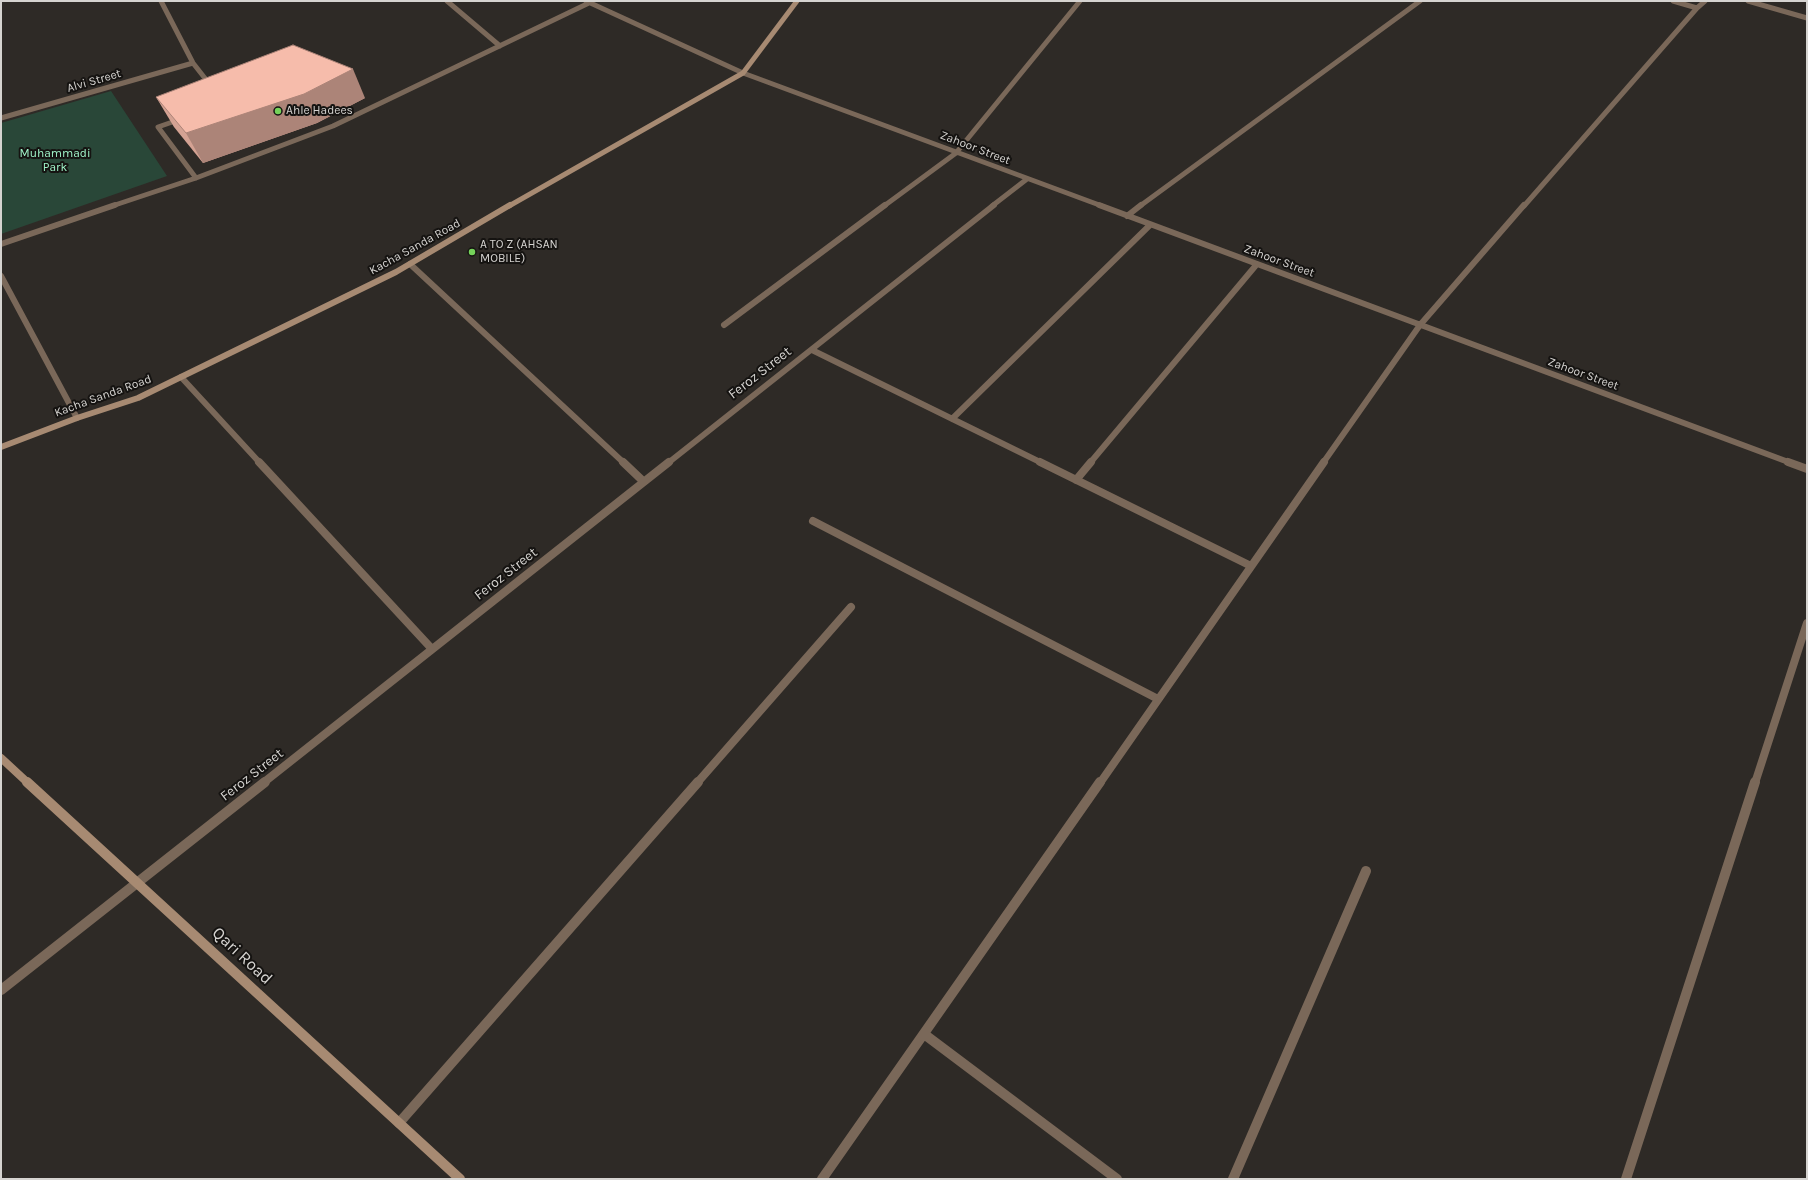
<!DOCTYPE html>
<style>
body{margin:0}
#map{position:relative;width:1808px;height:1180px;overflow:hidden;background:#2e2a26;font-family:Karla,sans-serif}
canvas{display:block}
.frame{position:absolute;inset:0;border:2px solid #d5d3d0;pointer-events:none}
</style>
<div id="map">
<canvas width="1808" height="1180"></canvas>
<div class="frame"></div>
</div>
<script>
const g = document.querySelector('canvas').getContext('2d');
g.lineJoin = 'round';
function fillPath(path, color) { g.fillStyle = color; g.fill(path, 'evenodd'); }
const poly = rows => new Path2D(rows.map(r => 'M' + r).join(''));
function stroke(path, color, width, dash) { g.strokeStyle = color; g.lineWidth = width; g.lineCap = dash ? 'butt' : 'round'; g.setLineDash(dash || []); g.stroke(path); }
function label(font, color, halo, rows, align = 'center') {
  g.font = font + ' Karla,sans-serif'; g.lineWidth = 4; g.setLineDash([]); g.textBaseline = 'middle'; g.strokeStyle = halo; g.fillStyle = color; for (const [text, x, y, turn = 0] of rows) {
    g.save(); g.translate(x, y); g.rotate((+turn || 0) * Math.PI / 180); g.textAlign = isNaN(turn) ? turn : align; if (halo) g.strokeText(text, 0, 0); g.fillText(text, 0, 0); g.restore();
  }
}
fillPath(poly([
 [111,91,167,176,1,234,1,123]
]), '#294738');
stroke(poly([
 [161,1,193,63,211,86],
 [447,1,500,46],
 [586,1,743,73,1102,206],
 [1673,1,1697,8,1705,1],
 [1748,1,1807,18],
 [1,118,193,63],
 [181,119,158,127,196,178],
 [112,206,196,178,333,126,591,2],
 [884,206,956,153,1080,1],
 [992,206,1027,179],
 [1140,206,1420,1],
 [1524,206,1697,8]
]), '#7a6859', 5);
stroke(poly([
 [1099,205,1791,463],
 [1127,216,1141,205],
 [1,244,115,205],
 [410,264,624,463],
 [1,276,77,418],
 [724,325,885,205],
 [812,350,1042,463],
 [181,377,260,463],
 [952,419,1150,225],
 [668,463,994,205],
 [1090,463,1257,264],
 [1323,463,1420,325,1524,205]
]), '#7a6859', 6);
stroke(poly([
 [259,462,432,649],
 [623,462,644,482],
 [1040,462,1251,566],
 [1788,462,1807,469],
 [1076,480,1091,462],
 [813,521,1158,699],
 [263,783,669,462],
 [697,783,851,607],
 [1100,783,1324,462],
 [1755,783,1807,623]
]), '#7a6859', 8);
stroke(poly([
 [1,990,265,782],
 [924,1034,1117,1179],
 [399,1123,698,782],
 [822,1179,1100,782],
 [1233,1179,1366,871],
 [1626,1179,1755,782]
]), '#7a6859', 10);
stroke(poly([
 [509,206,743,73,797,1]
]), '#a78a72', 5);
stroke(poly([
 [1,447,77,418,138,398,396,272,510,205]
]), '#a78a72', 6);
stroke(poly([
 [1,758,28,783]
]), '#a78a72', 8);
stroke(poly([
 [27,782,460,1179]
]), '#a78a72', 10);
fillPath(poly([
 [156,97,365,98,317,123,203,163,174,127]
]), '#d4a293');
fillPath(poly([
 [353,69,365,98,317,123,203,163,186,133]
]), '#ac8478');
const building = poly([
 [293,45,353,69,304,94,186,133,156,97,293,45]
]);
fillPath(building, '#f6bcab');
stroke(building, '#ac8478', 1);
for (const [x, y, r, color] of [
 [278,111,4,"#75d25a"],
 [472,252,4,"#75d25a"]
]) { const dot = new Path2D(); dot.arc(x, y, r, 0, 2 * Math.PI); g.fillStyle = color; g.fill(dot); stroke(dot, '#151311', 1.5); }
label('12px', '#d5d3d0', '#151311', [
 ["Alvi Street",94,81,-16],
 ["Zahoor Street",975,148,21],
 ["Kacha Sanda Road",415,247,-29],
 ["Zahoor Street",1279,261,20],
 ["Zahoor Street",1583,374,20],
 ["Kacha Sanda Road",103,396,-20]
]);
label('12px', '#d5d3d0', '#151311', [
 ["Ahle Hadees",286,111],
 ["A TO Z (AHSAN",480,245],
 ["MOBILE)",480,259]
], 'left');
label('12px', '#a0f4c9', '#151311', [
 ["Muhammadi",55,154],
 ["Park",55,168]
]);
label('14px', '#d5d3d0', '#151311', [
 ["Feroz Street",760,373,-38],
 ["Feroz Street",506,574,-38],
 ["Feroz Street",252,775,-38]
]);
label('17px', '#d5d3d0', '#151311', [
 ["Qari Road",242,956,43]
]);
</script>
